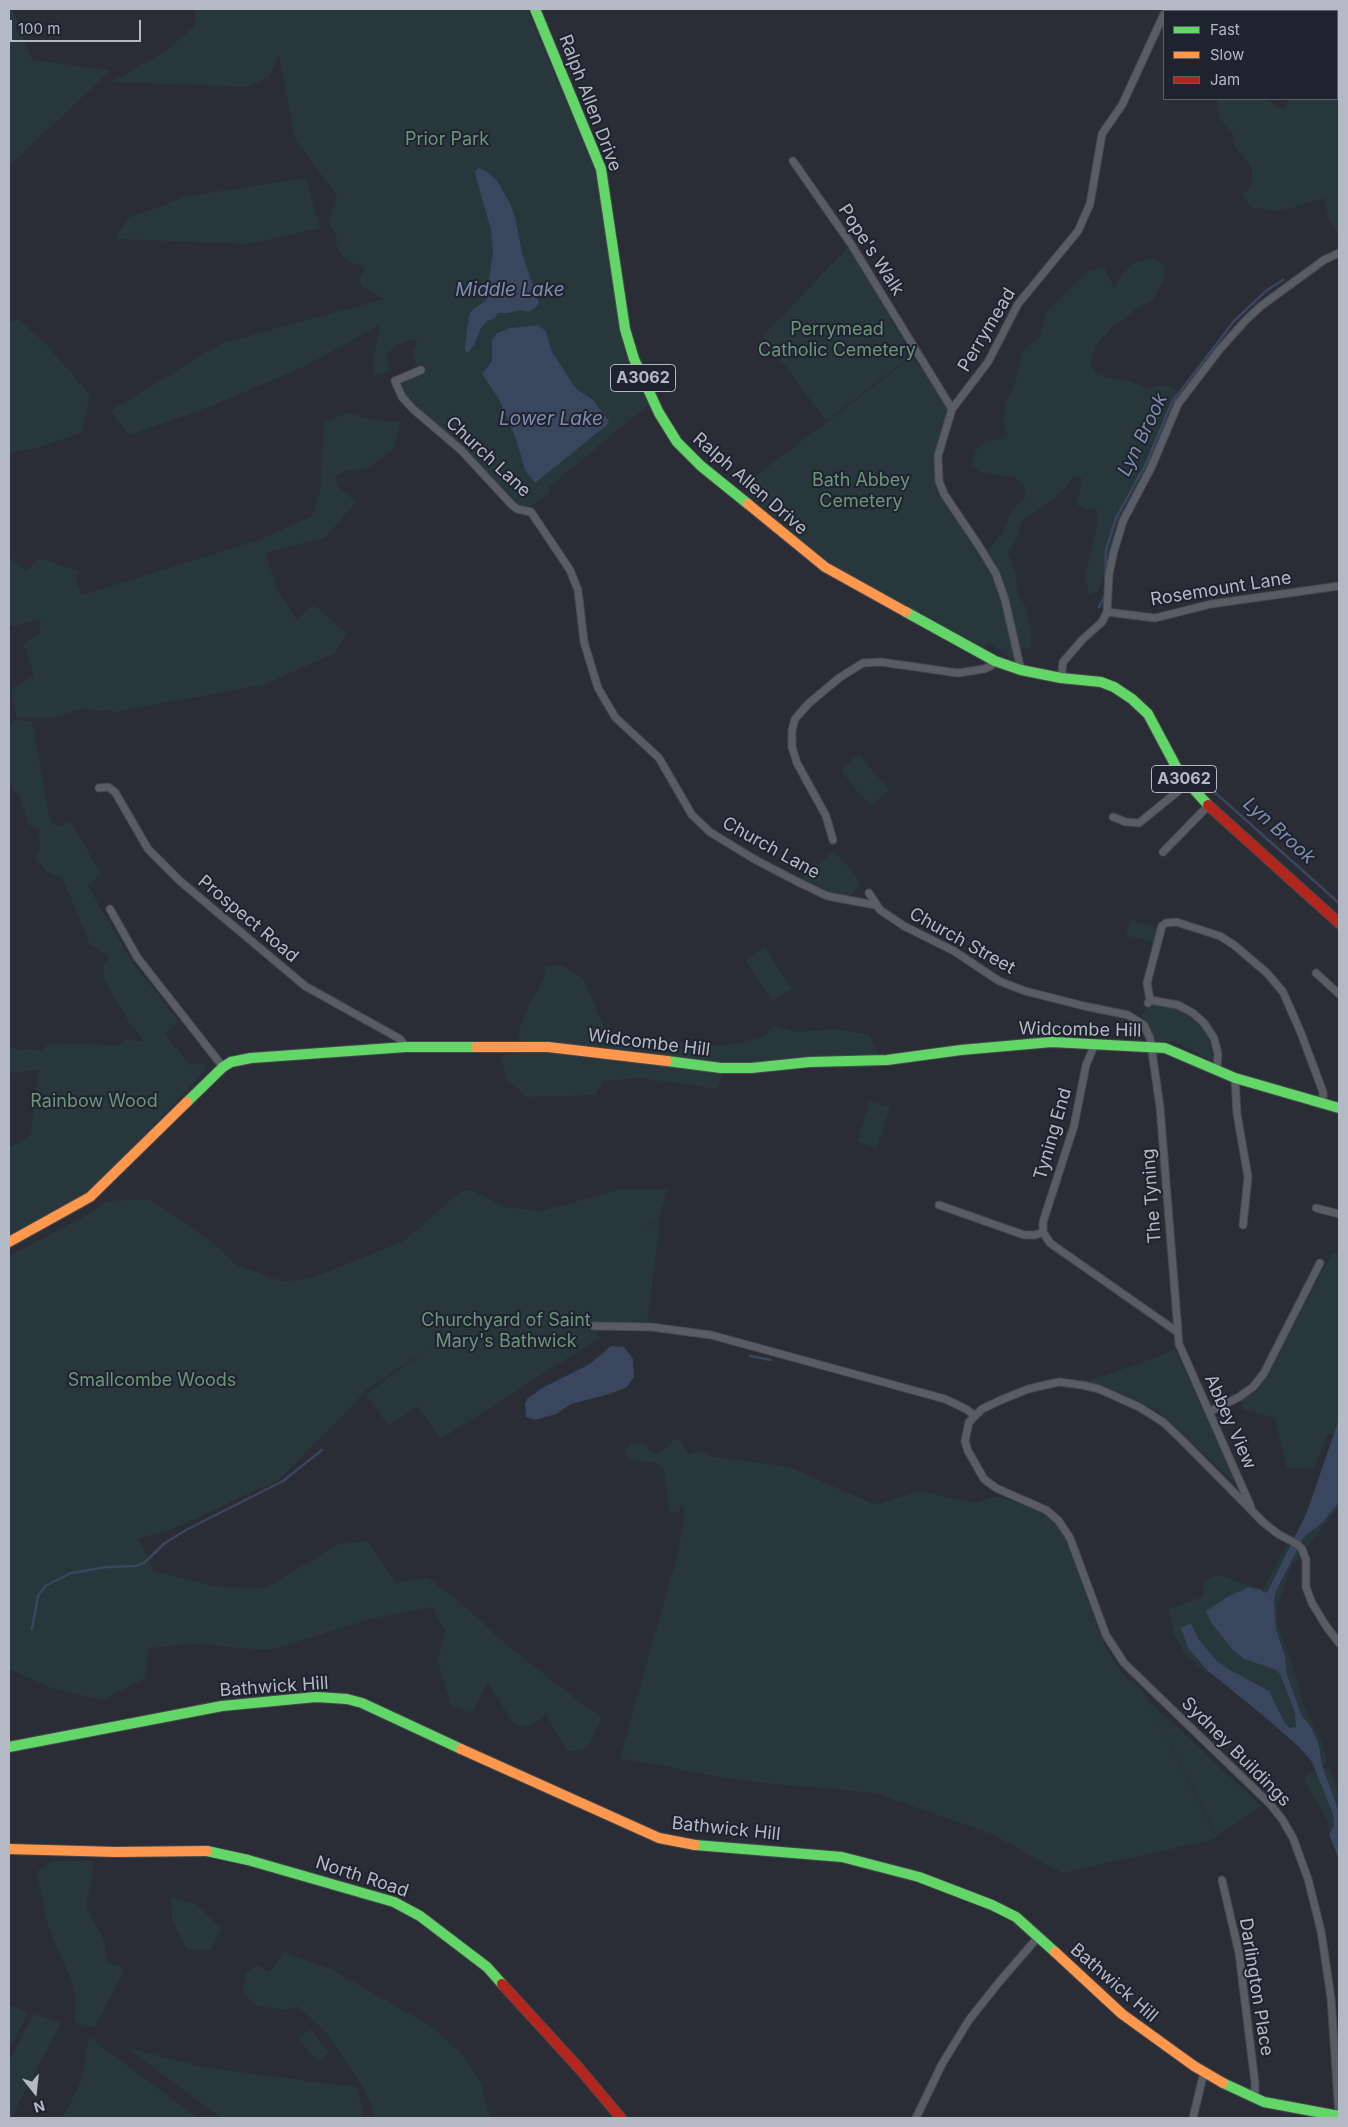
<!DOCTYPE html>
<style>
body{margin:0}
#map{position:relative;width:1348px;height:2127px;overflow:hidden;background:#2a2d35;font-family:Inter,sans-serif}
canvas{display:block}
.frame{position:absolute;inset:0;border:10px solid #b4b9c6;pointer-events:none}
.legend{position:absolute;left:1163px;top:10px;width:175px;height:90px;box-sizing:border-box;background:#1e232f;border:1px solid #5a5f6b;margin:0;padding:6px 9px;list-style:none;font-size:15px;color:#b4b9c6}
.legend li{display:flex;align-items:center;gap:10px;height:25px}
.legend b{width:25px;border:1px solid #5a5f6b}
.north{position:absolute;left:10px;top:2067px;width:50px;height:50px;-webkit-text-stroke:4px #1e232f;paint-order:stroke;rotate:164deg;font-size:14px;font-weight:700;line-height:20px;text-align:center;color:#b4b9c6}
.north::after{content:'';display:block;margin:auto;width:18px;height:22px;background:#b4b9c6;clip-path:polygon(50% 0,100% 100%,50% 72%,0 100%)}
.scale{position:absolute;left:10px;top:20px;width:131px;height:22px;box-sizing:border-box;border:2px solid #b4b9c6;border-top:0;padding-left:6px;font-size:15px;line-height:18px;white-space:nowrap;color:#b4b9c6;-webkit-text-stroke:4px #1e232f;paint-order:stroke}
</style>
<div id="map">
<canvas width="1348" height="2127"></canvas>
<div class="frame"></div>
<ul class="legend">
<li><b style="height:6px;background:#63d668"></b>Fast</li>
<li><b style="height:6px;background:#ff974d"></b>Slow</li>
<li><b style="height:6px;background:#b3261e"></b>Jam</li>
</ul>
<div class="north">N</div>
<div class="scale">100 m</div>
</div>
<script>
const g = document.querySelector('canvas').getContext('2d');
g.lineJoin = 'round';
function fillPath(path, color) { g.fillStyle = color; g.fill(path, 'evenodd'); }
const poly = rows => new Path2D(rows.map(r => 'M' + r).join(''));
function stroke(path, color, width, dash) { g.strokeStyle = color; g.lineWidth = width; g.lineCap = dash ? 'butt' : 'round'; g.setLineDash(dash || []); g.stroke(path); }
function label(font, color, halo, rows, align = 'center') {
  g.font = font + ' Inter,sans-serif'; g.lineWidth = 4; g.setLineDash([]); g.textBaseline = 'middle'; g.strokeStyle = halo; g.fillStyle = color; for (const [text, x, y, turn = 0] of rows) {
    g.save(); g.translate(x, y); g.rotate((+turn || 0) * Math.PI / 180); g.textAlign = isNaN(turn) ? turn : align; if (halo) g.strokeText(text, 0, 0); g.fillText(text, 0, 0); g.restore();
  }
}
fillPath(poly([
 [9,9,13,9,32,60,111,70,9,166],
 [195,9,527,9,600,182,623,346,649,404,549,487,551,490,549,494,523,510,509,499,463,447,411,407,397,384,414,377,416,362,413,350,417,344,417,341,408,340,394,347,387,354,387,363,391,371,375,375,373,365,380,325,303,367,207,408,129,435,110,411,222,343,384,299,362,287,359,278,364,270,363,266,349,262,339,251,335,241,337,234,329,224,337,196,295,139,279,55,269,77,246,87,112,82,164,52,195,26],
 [1232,9,1325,9,1324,11,1236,11],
 [1337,93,1339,95,1339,235,1328,218,1324,198,1291,208,1273,211,1251,207,1242,194,1251,187,1252,168,1235,146,1232,132,1218,117,1218,102,1214,99,1268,99,1276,107,1285,108,1288,99,1337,99],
 [306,178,320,228,249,244,116,239,128,218,188,196],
 [848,247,912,355,826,421,763,336],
 [1153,257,1165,265,1163,282,1154,299,1139,307,1116,324,1095,345,1091,364,1095,374,1132,382,1146,389,1160,385,1169,386,1177,390,1176,401,1161,423,1157,445,1110,553,1099,590,1089,595,1085,577,1098,521,1097,509,1086,510,1077,505,1082,478,1074,477,1069,484,1052,501,1023,519,1015,542,1008,552,1016,576,1017,593,1026,607,1032,637,1030,647,1024,649,1020,644,1003,583,988,549,1002,534,1012,510,1026,496,1024,487,1015,478,981,472,972,465,975,451,984,441,1001,439,1007,435,1004,419,1006,403,1016,381,1022,352,1039,337,1046,312,1087,272,1104,267,1114,288,1122,275,1133,263],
 [19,320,47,345,90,395,81,433,37,448,9,453,9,322],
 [912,357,937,387,940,397,947,407,946,411,949,415,941,432,935,455,935,474,940,494,991,575,1001,602,1014,656,1011,659,988,642,984,649,821,558,741,487],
 [347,413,383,421,400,421,394,449,365,470,348,470,335,476,340,490,356,501,326,537,266,553,277,590,296,619,315,605,347,634,335,653,264,685,115,712,82,709,52,718,17,718,11,689,34,676,24,644,39,634,41,619,9,628,9,558,27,571,39,558,79,571,77,583,82,595,258,540,312,516,320,491,324,422],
 [15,720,32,721,50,820,56,826,71,822,101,874,88,886,133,963,179,1021,165,1034,191,1066,202,1062,207,1069,85,1197,9,1240,9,1148,30,1137,39,1070,9,1073,9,1048,41,1050,51,1043,118,1045,125,1040,145,1041,130,1024,104,979,104,965,110,958,99,949,90,945,63,879,48,872,36,860,36,855,40,850,39,831,28,824,21,799,9,783,9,726],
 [859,754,889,790,870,806,840,770],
 [834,851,857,877,859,887,847,898,831,893,800,879],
 [1131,920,1158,927,1153,943,1126,935],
 [765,947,792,989,772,1001,746,960],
 [545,966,563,966,583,978,604,1027,622,1037,678,1040,692,1048,734,1044,763,1037,774,1025,795,1032,837,1029,869,1035,879,1054,869,1068,837,1069,813,1055,767,1062,748,1062,725,1067,717,1089,641,1078,605,1081,595,1095,527,1097,507,1079,501,1056,522,1052,518,1033,528,1007,544,979],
 [1152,1005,1165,1005,1177,1009,1196,1021,1204,1030,1209,1040,1214,1062,1175,1042,1154,1041,1149,1026,1141,1016,1148,1006],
 [870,1101,890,1107,877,1148,857,1142],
 [622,1189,667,1190,658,1222,642,1226,660,1223,647,1322,595,1322,594,1326,599,1338,441,1439,417,1406,388,1426,366,1394,430,1347,366,1390,344,1415,278,1480,175,1528,139,1539,154,1571,214,1586,265,1588,339,1544,368,1541,396,1583,427,1577,454,1597,509,1647,601,1718,588,1749,567,1751,546,1714,528,1727,514,1724,487,1682,472,1713,451,1706,438,1662,445,1631,432,1607,374,1618,274,1649,252,1649,194,1644,149,1648,145,1678,102,1700,52,1688,9,1669,9,1256,89,1214,107,1201,149,1199,212,1242,236,1265,283,1282,314,1277,404,1241,458,1193,464,1190,473,1191,504,1207,541,1211],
 [1332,1253,1339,1254,1339,1419,1333,1434,1328,1433,1314,1469,1287,1468,1275,1418,1243,1409,1241,1400,1258,1388,1272,1367],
 [1175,1349,1234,1478,1233,1481,1158,1411,1089,1382,1091,1380,1160,1356],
 [676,1438,681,1441,688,1455,699,1451,709,1456,790,1467,871,1503,879,1504,919,1491,977,1503,992,1497,1001,1498,1020,1503,1042,1514,1055,1523,1066,1539,1103,1642,1117,1667,1129,1680,1141,1688,1217,1837,1208,1841,1062,1873,992,1834,875,1793,741,1781,620,1758,678,1553,685,1512,682,1505,678,1512,670,1513,664,1471,658,1464,629,1460,625,1452,631,1443,646,1444,650,1451,658,1454],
 [1339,1502,1339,1507,1307,1547,1302,1541,1304,1537,1323,1522],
 [1287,1544,1292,1546,1268,1591,1263,1593,1254,1590,1207,1611,1212,1624,1220,1635,1244,1659,1276,1670,1280,1674,1297,1720,1296,1727,1292,1729,1285,1723,1269,1691,1224,1667,1216,1660,1199,1640,1191,1623,1198,1660,1208,1671,1206,1673,1184,1653,1174,1635,1168,1609,1203,1597,1203,1580,1219,1575,1263,1590],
 [1297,1550,1301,1558,1292,1564,1284,1587,1277,1608,1277,1623,1294,1670,1303,1704,1322,1743,1327,1760,1325,1764,1322,1765,1319,1745,1310,1725,1303,1717,1287,1675,1285,1656,1276,1629,1274,1601,1276,1591],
 [1147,1699,1261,1806,1217,1835],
 [1322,1767,1329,1768,1331,1772,1339,1796,1339,1812],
 [1316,1770,1333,1814,1334,1826,1329,1834,1329,1824,1304,1779],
 [52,1861,95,1861,86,1907,105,1942,106,1962,122,1967,122,1974,94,2028,75,2022,75,1996,72,1982,49,1929,36,1872],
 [171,1897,197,1905,221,1929,211,1950,187,1950,172,1920],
 [284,1952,333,1970,432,2027,461,2053,481,2082,490,2118,374,2118,372,2107,362,2085,324,2030,297,2006,287,2010,257,2006,242,1993,246,1973,258,1965,269,1972],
 [9,2005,28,2012,12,2045,9,2045],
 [33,2014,61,2023,11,2118,9,2118,10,2060],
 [310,2029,330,2053,318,2062,298,2039],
 [89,2037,198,2118,63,2118,81,2081],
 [127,2048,209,2068,357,2087,364,2118,221,2118]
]), '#28373b');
fillPath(poly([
 [479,168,486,171,497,181,510,203,515,217,522,253,539,303,534,309,528,312,521,310,508,313,498,313,495,318,487,321,481,328,474,345,468,353,465,350,465,346,469,315,473,309,486,301,493,251,491,230,476,177,475,171],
 [538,325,546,331,551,350,574,386,579,391,592,399,609,421,608,424,535,483,525,470,517,442,500,401,482,374,492,361,492,340,497,333,510,328],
 [611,1346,624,1347,633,1359,634,1377,627,1387,610,1394,571,1404,556,1414,535,1420,526,1417,525,1404,527,1399,542,1388,590,1364],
 [1339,1419,1339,1502,1323,1522,1304,1537,1276,1591,1274,1601,1276,1629,1285,1656,1287,1675,1302,1716,1310,1725,1319,1745,1322,1765,1339,1812,1339,1860,1329,1834,1334,1826,1333,1814,1312,1762,1299,1747,1265,1717,1208,1671,1188,1648,1181,1628,1191,1623,1199,1640,1216,1660,1225,1667,1269,1691,1285,1723,1290,1728,1296,1727,1295,1713,1280,1674,1276,1670,1244,1659,1233,1650,1212,1624,1206,1611,1227,1597,1249,1587,1261,1590,1264,1593,1268,1591,1307,1512]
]), '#3a455e');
stroke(poly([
 [1105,590,1106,550,1116,518,1147,462,1172,402,1234,321,1266,291,1283,280],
 [1099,607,1105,595],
 [1201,780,1339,903],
 [750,1356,771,1360],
 [32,1629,38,1596,45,1586,71,1573,107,1567,136,1566,144,1563,165,1543,186,1530,283,1481,322,1450]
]), '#3a455e', 2.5);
const street = poly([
 [793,161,851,244,952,409],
 [421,370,395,381,402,397,413,409,461,450,511,504,517,509,531,512,570,570,578,590,584,642,598,688,615,717,659,758,692,815,710,832,754,859,796,881,827,896,875,905],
 [1107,612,1155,618,1211,604,1339,586],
 [1021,670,1005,600,996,574,979,546,944,494,939,481,938,456,952,409,988,362,1018,304,1078,231,1090,204,1102,134,1122,105,1164,14],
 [1061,678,1063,662,1082,640,1102,622,1107,612,1109,574,1114,551,1123,521,1151,468,1178,404,1220,349,1246,320,1261,306,1324,260,1339,253],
 [99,788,108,787,115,792,148,849,180,881,305,986,400,1039,406,1047],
 [1113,817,1126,822,1139,823,1187,784],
 [833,840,826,816,797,763,792,747,792,730,795,719,808,704,839,678,863,663,881,662,958,673,984,669,991,666,995,661],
 [1163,852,1208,806],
 [869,893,880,910,904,926,954,951,999,981,1025,991,1084,1006,1128,1015,1144,1025,1150,1038,1160,1107,1179,1344,1251,1507],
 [110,909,137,957,223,1067],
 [1316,973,1339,994],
 [1150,1000,1147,983,1162,926,1166,923,1176,922,1220,936,1234,945,1267,973,1283,992,1301,1033,1323,1092,1323,1103],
 [1148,1003,1150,1000,1178,1005,1193,1013,1204,1023,1214,1038,1218,1054,1217,1070],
 [1095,1044,1086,1065,1074,1126,1043,1222,1043,1232,1050,1243,1176,1331],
 [1235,1078,1237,1114,1248,1177,1243,1225],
 [939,1205,1024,1235,1035,1235,1043,1232],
 [1316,1208,1339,1214],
 [594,1326,651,1327,711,1335,945,1399,966,1409,974,1415],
 [1209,1412,1239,1397,1253,1387,1264,1373,1320,1263],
 [1222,1880,1239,1953,1255,2083,1255,2092,1252,2098],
 [1339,2116,1331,1998,1321,1931,1308,1879,1293,1838,1282,1819,1270,1804,1124,1663,1106,1635,1070,1538,1058,1520,1046,1510,996,1488,984,1479,968,1451,965,1441,969,1422,982,1409,1001,1400,1028,1389,1059,1382,1082,1385,1099,1389,1139,1407,1163,1422,1183,1441,1264,1523,1278,1534,1297,1544,1302,1549,1306,1560,1306,1587,1312,1603,1326,1626,1339,1643],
 [916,2118,942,2064,969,2020,1000,1981,1039,1936],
 [1193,2118,1204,2072]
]);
const fast = poly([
 [535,9,601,169,625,329,634,359,659,413,677,442,701,466,748,504],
 [906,612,995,661,1021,670,1061,678,1101,682,1114,687,1132,699,1148,714,1180,774,1208,805],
 [667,1061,721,1068,751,1068,810,1062,887,1060,961,1050,1052,1042,1165,1048,1235,1078,1339,1108],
 [187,1102,223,1067,231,1062,251,1058,406,1047,476,1047],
 [9,1747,222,1706,316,1697,347,1699,362,1703,461,1749],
 [695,1845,842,1857,919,1877,992,1905,1016,1917,1055,1952],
 [207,1851,248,1860,394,1902,420,1916,487,1967,502,1984],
 [1223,2083,1264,2102,1339,2116]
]);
const slow = poly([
 [748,504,825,567,906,612],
 [476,1047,548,1047,667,1061],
 [9,1242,90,1197,187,1102],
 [461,1749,659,1838,695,1845],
 [9,1849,116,1852,207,1851],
 [1055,1952,1122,2014,1194,2066,1223,2083]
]);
const jam = poly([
 [1208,805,1339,923],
 [502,1984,578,2067,621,2118]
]);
stroke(street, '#46484e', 9);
stroke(fast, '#46484e', 12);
stroke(slow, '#46484e', 12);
stroke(jam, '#46484e', 12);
stroke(street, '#595c64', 7);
stroke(fast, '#63d668', 10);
stroke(slow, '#ff974d', 10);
stroke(jam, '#b3261e', 10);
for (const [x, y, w] of [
 [643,378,65],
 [1184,779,65]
]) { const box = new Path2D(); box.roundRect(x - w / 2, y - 13.5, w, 27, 4); g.fillStyle = '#1e232f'; g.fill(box); stroke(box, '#b4b9c6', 1); }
label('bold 16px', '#b4b9c6', null, [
 ["A3062",643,378],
 ["A3062",1184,779]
]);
label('18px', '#b4b9c6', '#1e232f', [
 ["Ralph Allen Drive",590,103,69],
 ["Pope's Walk",871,250,57],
 ["Perrymead",987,330,-59],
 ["Church Lane",488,457,43],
 ["Ralph Allen Drive",750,484,41],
 ["Rosemount Lane",1221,589,-9],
 ["Church Lane",771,848,29],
 ["Prospect Road",248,919,40],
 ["Church Street",962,941,29],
 ["Widcombe Hill",1080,1030,1],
 ["Widcombe Hill",649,1043,7],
 ["Tyning End",1053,1134,-74],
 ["The Tyning",1152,1196,-94],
 ["Abbey View",1230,1422,66],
 ["Bathwick Hill",274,1687,-4],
 ["Sydney Buildings",1236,1752,45],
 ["Bathwick Hill",726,1829,6],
 ["North Road",362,1877,18],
 ["Bathwick Hill",1114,1983,41],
 ["Darlington Place",1256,1987,81]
]);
label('18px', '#6d957b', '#1e232f', [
 ["Prior Park",447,140],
 ["Perrymead",837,330],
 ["Catholic Cemetery",837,351],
 ["Bath Abbey",861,481],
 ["Cemetery",861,502],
 ["Rainbow Wood",94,1102],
 ["Churchyard of Saint",506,1321],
 ["Mary's Bathwick",506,1342],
 ["Smallcombe Woods",152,1381]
]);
label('italic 19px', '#7e8cab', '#1e232f', [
 ["Middle Lake",510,290],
 ["Lower Lake",551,419],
 ["Lyn Brook",1143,435,-64],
 ["Lyn Brook",1279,831,42]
]);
</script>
